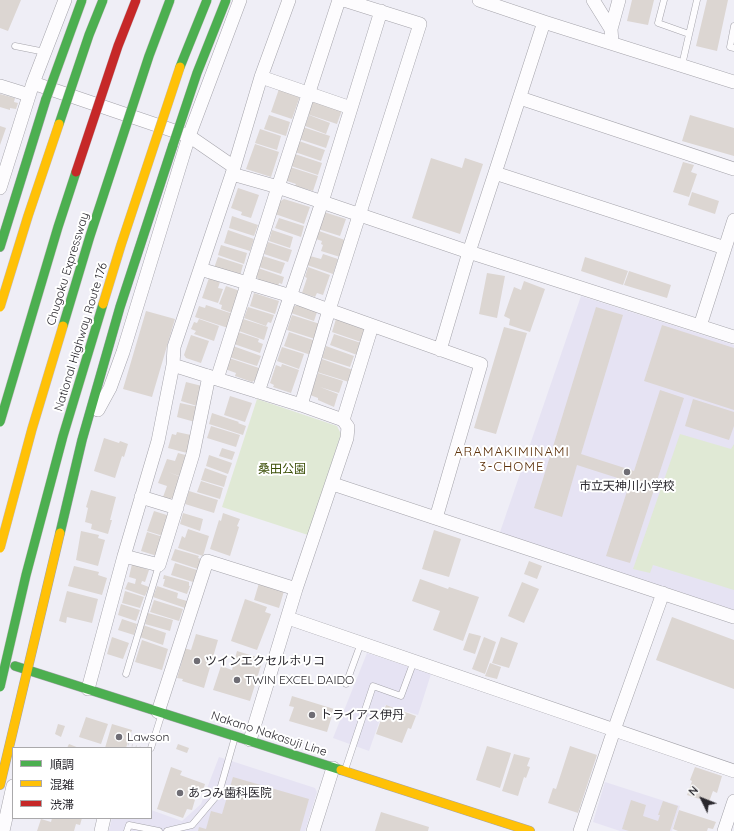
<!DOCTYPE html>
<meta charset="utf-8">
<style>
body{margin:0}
#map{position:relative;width:734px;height:831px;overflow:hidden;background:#efeef6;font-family:Quicksand,"Noto Sans JP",sans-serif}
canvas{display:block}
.legend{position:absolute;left:12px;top:747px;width:140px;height:72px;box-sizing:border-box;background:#fff;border:1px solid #aaa9ab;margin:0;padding:5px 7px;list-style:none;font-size:12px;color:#2a282e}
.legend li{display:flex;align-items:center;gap:8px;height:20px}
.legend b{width:20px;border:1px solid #aaa9ab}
.north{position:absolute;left:682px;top:779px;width:40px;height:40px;-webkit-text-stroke:3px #fff;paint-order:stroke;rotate:313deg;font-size:11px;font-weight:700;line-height:16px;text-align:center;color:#2a282e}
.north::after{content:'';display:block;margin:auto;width:14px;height:18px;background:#2a282e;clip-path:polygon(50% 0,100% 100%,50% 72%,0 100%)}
</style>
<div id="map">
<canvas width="734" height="831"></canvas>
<ul class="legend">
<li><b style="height:5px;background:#4caf50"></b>順調</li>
<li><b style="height:5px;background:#ffc107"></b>混雑</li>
<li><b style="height:5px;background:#c62828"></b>渋滞</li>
</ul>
<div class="north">N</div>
</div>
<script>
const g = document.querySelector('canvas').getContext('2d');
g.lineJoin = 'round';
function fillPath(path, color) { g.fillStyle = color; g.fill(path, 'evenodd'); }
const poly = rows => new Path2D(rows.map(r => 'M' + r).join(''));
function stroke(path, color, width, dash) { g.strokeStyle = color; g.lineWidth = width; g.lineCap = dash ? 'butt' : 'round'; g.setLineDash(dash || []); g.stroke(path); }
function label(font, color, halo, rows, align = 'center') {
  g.font = font + ' Quicksand,"Noto Sans JP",sans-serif'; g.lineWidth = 4; g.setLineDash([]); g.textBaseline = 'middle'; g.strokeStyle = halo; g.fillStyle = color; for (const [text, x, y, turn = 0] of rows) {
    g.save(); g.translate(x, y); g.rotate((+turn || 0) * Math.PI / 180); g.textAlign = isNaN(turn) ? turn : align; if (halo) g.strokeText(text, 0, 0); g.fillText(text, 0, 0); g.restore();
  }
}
fillPath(poly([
 [581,296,734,345,734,610,499,535],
 [367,653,431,674,418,715,385,705,369,751,333,738],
 [219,757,315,788,317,792,305,831,109,831,112,818,151,818,151,810,182,821,201,804],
 [605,782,680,806,672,831,620,831,593,822]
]), '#e6e3f3');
fillPath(poly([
 [257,399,337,426,341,434,308,535,222,507],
 [680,434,731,449,734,444,734,590,653,565,650,573,633,569]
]), '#e0e9d5');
fillPath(poly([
 [0,0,21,0,8,31,0,28],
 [632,0,654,0,648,25,627,21],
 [707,0,728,0,717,51,696,46],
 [279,89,300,96,292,119,271,112],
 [0,94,15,98,14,102,18,103,16,109,10,108,10,110,0,107],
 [312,100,342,110,337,124,307,114],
 [269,115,290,122,286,136,264,129],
 [309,115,330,123,326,134,305,126],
 [690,115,734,128,734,156,682,141],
 [0,126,6,128,0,145],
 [303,127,330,136,326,148,299,139],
 [260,129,281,136,277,150,255,143],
 [299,141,325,150,321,161,295,152],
 [255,144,279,152,271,177,246,169],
 [295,154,322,163,318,175,291,166],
 [431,158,462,168,465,158,483,164,460,234,412,218],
 [683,162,694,165,691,172,697,174,689,197,673,192],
 [290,167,318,176,313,191,295,186,296,184,287,181,286,179],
 [238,188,259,195,251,218,241,215,242,212,231,208],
 [692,192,719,201,715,214,688,205],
 [284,199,310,207,304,224,275,214,279,202],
 [324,212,346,219,340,236,318,229],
 [232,216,258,225,254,236,229,228],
 [279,218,304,226,301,237,275,228],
 [228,230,254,239,250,251,224,243],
 [272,230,293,237,290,248,269,241],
 [319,231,345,240,340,257,321,251,323,245,321,244,322,241,316,239],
 [268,242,292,250,288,262,264,254],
 [221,245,247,253,244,264,218,255],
 [323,254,338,259,333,274,307,265,310,256,321,259],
 [263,256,285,263,281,274,259,267],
 [218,257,243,265,240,276,214,268],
 [585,257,628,271,623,285,581,271],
 [308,267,330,275,323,295,317,293,315,297,302,293,307,278,305,277],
 [258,268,284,277,282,284,279,283,278,288,257,281,258,278,255,277],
 [629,271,671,285,667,298,624,285],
 [487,273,505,276,497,318,479,314],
 [209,278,220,282,218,288,223,289,218,303,202,298],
 [524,281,545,289,530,332,509,325,510,319,504,316,514,287,521,290],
 [226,286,240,291,232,313,221,309,222,305,219,304],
 [254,293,279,301,275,314,250,306],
 [206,305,233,314,228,328,195,317,199,306,205,308],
 [297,305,317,312,314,321,291,313,293,307],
 [248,307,274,315,271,323,268,322,266,326,244,318],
 [596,307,623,315,581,454,634,471,660,390,684,398,630,563,606,556,630,482,577,465,562,517,534,508],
 [146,311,175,319,152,397,123,389],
 [292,315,320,324,315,339,287,330],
 [199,319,219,326,214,341,194,334,196,331,191,329,194,322,197,323],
 [243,319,268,327,264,340,239,331],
 [336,319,365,328,361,342,332,332],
 [662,325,734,348,734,410,644,381],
 [504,327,527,333,496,434,474,428],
 [238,332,259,339,258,342,263,344,260,353,234,344],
 [289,332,316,341,311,355,284,346],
 [334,334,361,343,357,355,330,345],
 [191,335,209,341,201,363,186,358,184,355],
 [233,346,261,356,257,366,229,357],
 [326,346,354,356,350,367,322,358],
 [282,347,304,354,299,369,277,361],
 [229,358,259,368,255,380,252,382,235,376,236,373,225,369],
 [322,359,353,370,349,382,317,372],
 [282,364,299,370,291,393,273,387,274,385,270,383,276,365,281,367],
 [318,373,343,381,339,393,320,387,338,394,334,407,318,400,318,398,310,395],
 [186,382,202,386,197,406,181,401],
 [230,396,252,403,245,422,224,415],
 [693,399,734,412,734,426,729,440,685,426],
 [180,403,199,407,195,422,177,417],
 [212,413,239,422,238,423,246,426,243,435,209,424],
 [211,426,240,435,236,447,207,438],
 [177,432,191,435,187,453,168,448,172,434,176,435],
 [104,438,119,443,120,441,128,444,124,457,122,456,115,478,94,471],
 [222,448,235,452,232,460,219,456],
 [178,453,189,456,182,477,168,472,181,477,175,497,170,499,163,497,167,486,158,483,167,459,175,461],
 [209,455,232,463,228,474,206,466],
 [205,468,227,476,224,487,201,480],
 [201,481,223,488,220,499,197,492],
 [91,490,116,497,110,520,112,520,108,534,91,529,92,524,85,522,88,508,86,507],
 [189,491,218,500,214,513,185,504],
 [154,511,170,516,163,536,147,531],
 [183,513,203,519,200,531,180,524],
 [223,513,240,519,237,526,239,527,230,556,210,549,219,520,221,521],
 [188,529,209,536,203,556,178,548,182,536,185,538],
 [434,530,461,539,449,577,422,569],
 [81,531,99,535,98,538,105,540,98,566,76,560],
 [147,532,163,537,157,556,141,551],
 [175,549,199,556,198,558,201,559,198,569,171,560],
 [529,561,542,566,537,579,524,574],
 [175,563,197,570,193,582,171,575],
 [132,564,149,570,145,582,142,581,141,584,149,587,145,596,125,589,128,582,135,584,136,579,129,577],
 [74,566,99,572,98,575,107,578,102,595,68,586],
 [164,575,189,582,189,586,190,586,187,594,163,586,165,579,163,579],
 [420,579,448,589,449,587,479,597,463,641,433,630,440,611,412,601],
 [522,582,539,589,524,623,508,616],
 [259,583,284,591,279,608,254,600],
 [157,586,178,593,177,598,187,601,185,608,153,597],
 [67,591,98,599,92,623,67,617,66,623,59,621],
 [125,591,144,597,140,608,122,603],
 [245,599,267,607,265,612,271,614,257,650,231,641],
 [154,600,183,609,179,621,150,612],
 [121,604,140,610,136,621,118,615],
 [148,613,173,620,170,631,145,624],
 [672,617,734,640,734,689,656,660],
 [122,619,137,624,134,635,118,630],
 [143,625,166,633,163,645,140,637],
 [469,633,481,636,475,654,463,650],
 [196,634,218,640,204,688,182,681,183,679,177,678,182,661,180,661,184,648,191,650],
 [112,637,129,643,123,659,107,654],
 [484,637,496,642,485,674,472,669],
 [501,637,518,643,509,668,492,663],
 [142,640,168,649,162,670,135,662],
 [237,651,263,659,250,701,213,690,221,666,232,670],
 [490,663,501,667,497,679,485,676],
 [292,696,334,709,327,732,289,721,294,707,289,706],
 [386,705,416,716,411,729,408,728,402,743,376,734],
 [86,717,108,724,101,744,79,737],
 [58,724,65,726,61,737,55,734],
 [112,724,132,730,126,748,105,748],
 [69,744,79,748,67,748],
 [178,744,189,748,187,753,176,749],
 [487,746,511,753,500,788,476,780],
 [570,746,597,755,578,813,548,803,553,788,556,789],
 [514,754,530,758,527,766,530,767,526,778,524,777,518,796,502,791],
 [171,767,182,771,180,775,205,784,202,794,197,793,192,810,187,809,183,818,157,809],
 [695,767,722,776,717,793,713,791,709,802,687,795,692,781,690,780],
 [233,777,309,799,300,831,198,831,199,827,206,829,211,811,222,814],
 [631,800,646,805,643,816,658,821,660,815,658,815,663,801,678,806,670,831,629,831,622,829],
 [679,810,716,822,713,829,708,828,707,831,678,831,673,829],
 [381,812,429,827,428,831,375,831],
 [52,818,82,818,80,825,76,824,74,831,37,831,41,819,51,822]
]), '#dcd6d2');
const lane = poly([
 [664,0,658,23,689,34],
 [734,26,730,47,734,48],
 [15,46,45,52],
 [682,65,697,0],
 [126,674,159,565],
 [346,684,361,643],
 [151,748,162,713],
 [345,770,373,686,401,696,414,661],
 [127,831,129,825,159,831],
 [167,831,192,825,219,793,235,737]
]);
const street = poly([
 [289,0,261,77,232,174,174,347,173,365,217,379,278,187,339,0],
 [344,0,420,24,329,310,481,364,436,518],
 [479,0,544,22],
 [593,0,611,29,612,43],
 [611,29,619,0],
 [261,77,351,108],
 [33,83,189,136,234,167],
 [0,86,29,95],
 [520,98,734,169],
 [232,174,278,187,469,252,734,337],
 [0,188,33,83,65,0],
 [725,248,734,220],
 [200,269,291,296,329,310,301,405],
 [700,326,725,248,495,173,544,22,734,82],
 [440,350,469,252,495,173],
 [217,379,301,405,343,420,348,427,347,438,296,589,250,740],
 [258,392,322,202,381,11],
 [98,410,110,388,123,352,189,136,240,0],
 [343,420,372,326],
 [333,484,734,617],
 [141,497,177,508],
 [124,556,159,565,193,454,209,376],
 [288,618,734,771],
 [88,689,124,556,158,441,173,365],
 [158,712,207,561,296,589],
 [3,831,13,786],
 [101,831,104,818],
 [313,831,333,768],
 [580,831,614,730,663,593],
 [724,831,734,801]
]);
const fast = poly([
 [0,247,46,99],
 [60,533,82,440,120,307,173,145],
 [15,666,341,770]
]);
const slow = poly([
 [341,770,530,831],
 [0,785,60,533]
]);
stroke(lane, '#a5a4ab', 7);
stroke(street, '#a5a4ab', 14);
stroke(fast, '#a5a4ab', 10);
stroke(slow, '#a5a4ab', 10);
stroke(poly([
 [128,744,141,748]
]), '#d9d8db', 2.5, [1, 3]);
stroke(lane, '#fdfcfe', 6);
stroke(street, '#fdfcfe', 13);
stroke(fast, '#4caf50', 9);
stroke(slow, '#ffc107', 9);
const fastBridge = poly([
 [180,67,207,0],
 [46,99,82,0],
 [59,124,89,35,103,0],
 [173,145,197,73,226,0],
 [63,326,90,236,149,56,170,0],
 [0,422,58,227,76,172],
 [0,687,26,575,63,436,103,304]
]);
const slowBridge = poly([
 [103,304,121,245,180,67],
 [0,307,28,216,59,124],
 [0,548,32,429,63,326]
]);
const jamBridge = poly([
 [76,172,118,46,136,0]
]);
stroke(fastBridge, '#c5bcc2', 10, []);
stroke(slowBridge, '#c5bcc2', 10, []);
stroke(jamBridge, '#c5bcc2', 10, []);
stroke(fastBridge, '#4caf50', 9);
stroke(slowBridge, '#ffc107', 9);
stroke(jamBridge, '#c62828', 9);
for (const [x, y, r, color] of [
 [627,472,4,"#6f6d74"],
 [197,661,4,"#6f6d74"],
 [237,680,4,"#6f6d74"],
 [312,715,4,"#6f6d74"],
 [119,737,4,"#6f6d74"],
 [180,793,4,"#6f6d74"]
]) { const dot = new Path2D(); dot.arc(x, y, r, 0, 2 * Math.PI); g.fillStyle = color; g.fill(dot); stroke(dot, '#fff', 1.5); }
label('12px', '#2a282e', '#fff', [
 ["Chugoku Expressway",68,269,-73],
 ["National Highway Route 176",81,337,-73],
 ["Nakano Nakasuji Line",269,734,18]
]);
label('12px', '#3b4f07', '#fff', [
 ["桑田公園",282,469]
]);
label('12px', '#2a282e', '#fff', [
 ["市立天神川小学校",627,486,"center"],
 ["ツインエクセルホリコ",205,661],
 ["TWIN EXCEL DAIDO",245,680],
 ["トライアス伊丹",320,715],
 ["Lawson",127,737],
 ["あつみ歯科医院",188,793]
], 'left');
g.letterSpacing = '1px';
label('13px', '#5d320b', '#fff', [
 ["ARAMAKIMINAMI",512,452],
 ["3-CHOME",512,467]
]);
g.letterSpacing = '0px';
</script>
